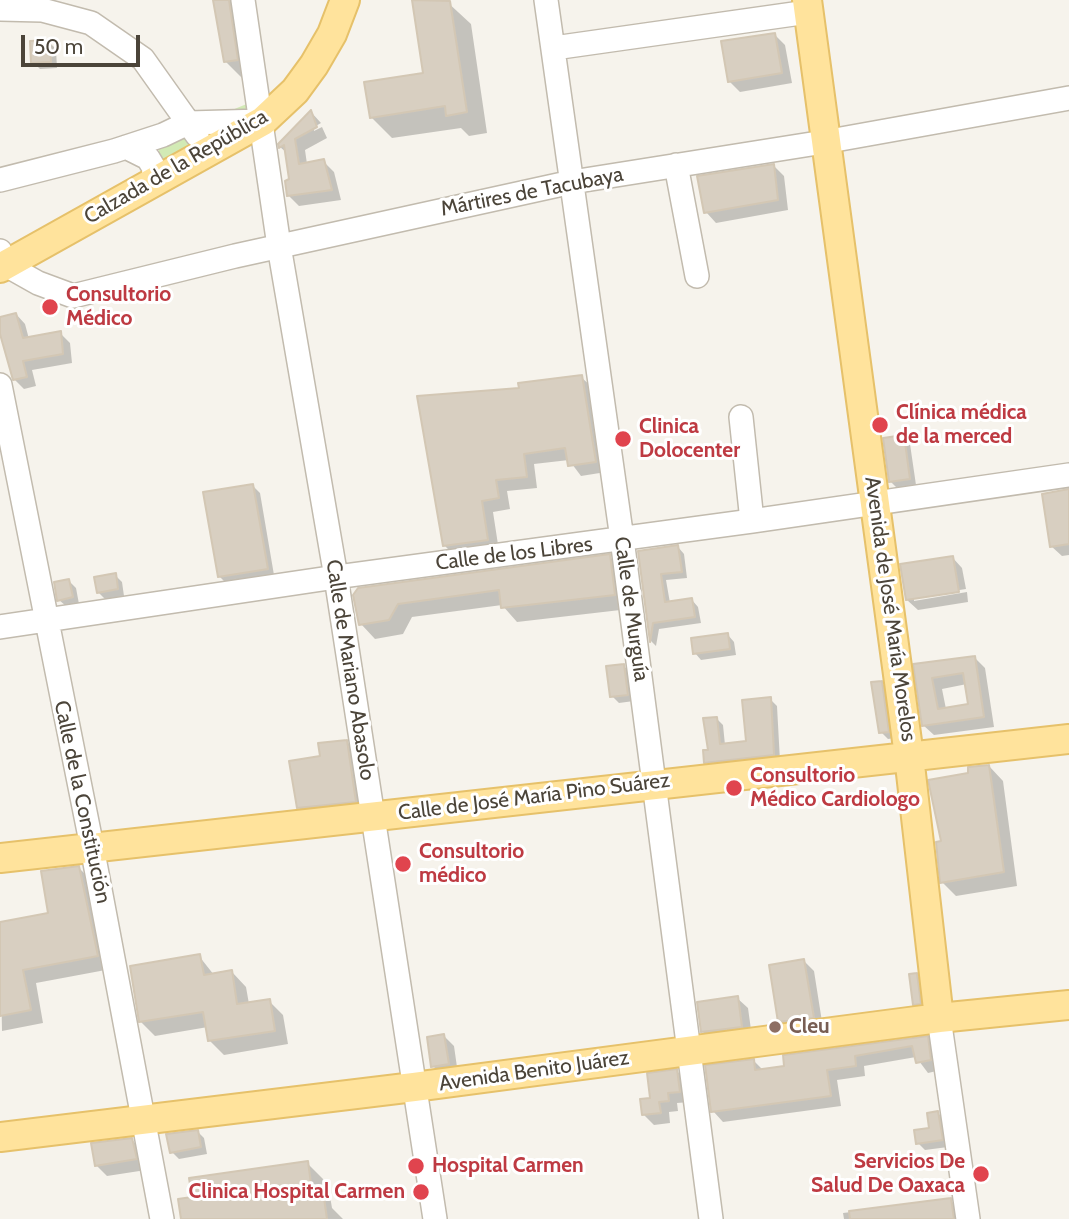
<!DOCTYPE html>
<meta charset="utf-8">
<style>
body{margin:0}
#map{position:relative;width:1069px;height:1219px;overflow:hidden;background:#f6f3ec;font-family:Cabin,sans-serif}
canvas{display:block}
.scale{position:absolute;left:21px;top:35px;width:119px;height:32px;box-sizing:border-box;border:4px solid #4b4439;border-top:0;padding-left:9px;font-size:21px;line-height:24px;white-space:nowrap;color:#4b4439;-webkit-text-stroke:5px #fff;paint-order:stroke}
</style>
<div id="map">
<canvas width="1069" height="1219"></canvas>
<div class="scale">50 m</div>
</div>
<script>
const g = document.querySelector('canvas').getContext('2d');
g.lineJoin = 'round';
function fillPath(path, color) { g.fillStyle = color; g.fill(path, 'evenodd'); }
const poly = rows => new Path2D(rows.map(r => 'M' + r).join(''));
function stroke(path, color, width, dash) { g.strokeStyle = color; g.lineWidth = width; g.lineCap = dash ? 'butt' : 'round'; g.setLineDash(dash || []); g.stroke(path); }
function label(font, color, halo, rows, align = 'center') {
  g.font = font + ' Cabin,sans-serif'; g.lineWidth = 6; g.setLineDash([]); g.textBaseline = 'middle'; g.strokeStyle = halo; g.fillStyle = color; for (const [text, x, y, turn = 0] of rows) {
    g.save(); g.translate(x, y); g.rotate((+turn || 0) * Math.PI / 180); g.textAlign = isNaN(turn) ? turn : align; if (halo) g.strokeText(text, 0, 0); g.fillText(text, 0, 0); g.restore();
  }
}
fillPath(poly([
 [254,101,261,121,159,163,159,140]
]), '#d2eab5');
fillPath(poly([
 [215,0,230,0,249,19,247,83,226,62],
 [414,0,445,0,471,24,487,133,469,136,461,128,392,138,371,117,425,75],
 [775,35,785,45,792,83,740,92,729,81],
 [49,42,56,49,57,68,40,69,33,62],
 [311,112,321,123,314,127,314,131,322,127,327,138,305,150,307,164,323,161,334,172,341,200,299,206,289,196,291,179,287,153,280,147],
 [774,166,784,176,788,210,716,223,706,212],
 [16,314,25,324,29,339,60,333,70,343,72,363,32,370,36,386,24,389,14,379,0,326,0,319],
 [581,377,593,388,606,472,581,476,569,460,534,464,537,488,507,491,510,509,493,512,499,551,456,557,445,546,521,389],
 [903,437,910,444,916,485,897,488,890,481],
 [253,486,260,493,274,575,226,583,219,576],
 [1069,491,1069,555,1062,556,1051,546],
 [678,547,684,554,687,578,666,580,670,603,692,600,698,607,701,623,659,629,656,646,651,641,640,552],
 [609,556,623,570,629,609,517,622,502,605,412,617,403,634,375,639,361,624,355,595],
 [952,557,962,568,966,589,914,597,914,601,967,592,968,602,918,610,907,600],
 [115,575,122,582,124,596,105,599,98,592],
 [69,581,76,588,79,604,66,606,59,600],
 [728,635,734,642,736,655,701,660,695,653],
 [975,658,985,668,994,727,934,735,923,725,915,665],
 [967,684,970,705,946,709,942,689],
 [624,666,630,673,634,701,619,703,612,696],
 [881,682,888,689,895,738,888,739,881,732],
 [770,699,777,706,780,761,713,768,706,762,716,718,723,725,725,745,748,743],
 [346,741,360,755,369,814,312,821,298,807],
 [989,766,1003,781,1017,886,956,896,942,882,943,842,970,774],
 [79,868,92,881,111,969,36,983,43,1023,2,1031,0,924,50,914],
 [199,956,214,975,232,972,246,987,249,1004,269,1001,283,1015,288,1044,224,1055,210,1041,208,1027,155,1036,141,1022],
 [804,961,814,971,823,1028,790,1032,780,1021],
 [916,974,923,981,926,1010,922,1011,915,1004],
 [737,998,748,1008,752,1037,713,1042,703,1032],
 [444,1036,454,1046,458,1074,443,1076,433,1066],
 [927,1038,937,1049,941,1070,928,1073,916,1057,864,1066,865,1076,837,1080,841,1106,723,1122,713,1111,754,1061,763,1070],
 [677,1071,687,1082,690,1102,677,1103,678,1111,669,1112,670,1123,654,1125,643,1114],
 [938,1113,944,1120,948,1147,925,1150,918,1143,931,1130],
 [198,1132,204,1138,207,1154,179,1159,172,1152],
 [132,1140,142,1150,146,1170,107,1176,97,1166],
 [307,1163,328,1184,332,1208,343,1219,182,1219,194,1198],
 [950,1200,957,1207,959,1219,844,1219,843,1213]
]), '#0003');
const building = poly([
 [213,0,229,0,238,60,224,62,213,0],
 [412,0,450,1,467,112,446,116,445,106,370,118,364,82,423,73,412,0],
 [775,33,782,73,728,82,721,41,775,33],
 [50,40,51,62,31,63,30,41,50,40],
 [311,110,317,127,295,139,299,164,324,159,332,190,287,196,285,181,289,179,284,145,279,148,278,144,311,110],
 [774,164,778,200,704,213,697,176,774,164],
 [16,313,23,338,61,331,63,354,23,361,27,377,13,380,0,334,0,317,16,313],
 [582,375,596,462,568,466,565,448,524,454,527,477,496,480,499,498,482,501,488,540,443,546,417,396,519,388,518,383,582,375],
 [904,435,910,479,889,482,883,438,904,435],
 [253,484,268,569,218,577,203,492,253,484],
 [1069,489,1069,544,1050,547,1042,494,1069,489],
 [678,545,682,572,661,574,665,602,692,598,695,617,653,623,650,642,638,551,678,545],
 [610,554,615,595,501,608,499,590,398,604,389,620,359,625,353,595,358,588,610,554],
 [953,556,959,592,906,600,900,564,953,556],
 [116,573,118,589,97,593,94,577,116,573],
 [69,579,73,597,57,601,54,582,69,579],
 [728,633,730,649,693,654,691,638,728,633],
 [975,656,984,717,922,726,913,664,975,656],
 [963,673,968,704,938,709,932,678,963,673],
 [624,664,628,695,610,697,606,666,624,664],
 [882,681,889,732,879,733,871,682,882,681],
 [771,697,774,755,704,763,703,750,708,750,703,718,717,717,720,744,746,741,742,700,771,697],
 [347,740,356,802,297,808,289,761,320,756,318,743,347,740],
 [989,765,1004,872,940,883,936,842,941,841,928,780,968,773,968,767,989,765],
 [79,866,98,956,23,970,31,1010,0,1016,0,922,48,913,41,871,79,866],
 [200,954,204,975,232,970,237,1004,270,999,275,1031,208,1041,203,1012,139,1022,130,966,200,954],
 [804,959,814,1018,778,1022,769,965,804,959],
 [917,973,921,1004,913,1005,909,974,917,973],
 [738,996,742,1027,701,1032,697,1002,738,996],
 [444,1034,449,1064,431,1067,427,1037,444,1034],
 [928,1036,931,1060,916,1063,912,1046,855,1056,856,1066,827,1070,831,1096,711,1112,705,1065,754,1059,755,1070,784,1066,783,1055,928,1036],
 [677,1069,680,1092,668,1093,669,1101,659,1102,661,1113,642,1115,640,1099,650,1098,647,1073,677,1069],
 [938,1111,943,1140,916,1144,914,1130,929,1128,927,1113,938,1111],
 [198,1130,201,1147,170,1153,166,1134,198,1130],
 [132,1138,137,1159,95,1166,91,1143,132,1138],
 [308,1161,313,1200,324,1198,327,1219,181,1219,178,1199,192,1197,189,1178,308,1161],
 [951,1198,954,1219,850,1219,849,1211,951,1198]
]);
fillPath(building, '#d8cfc1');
stroke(building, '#d3c7b4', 2);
const minor = poly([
 [243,0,279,246,336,577,435,1219],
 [546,0,622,539,711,1219],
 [0,9,42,10,91,23,143,59,197,135],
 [554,48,808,12],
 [126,147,148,158,154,168,153,181],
 [676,165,697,276],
 [0,180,114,151,163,135,188,123,263,121],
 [0,251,6,265,38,283,73,296,235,256,572,182,824,142,1069,98],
 [0,385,92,847,162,1219],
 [741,417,752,521],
 [0,627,336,577,752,521,1069,475],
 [939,1018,968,1219]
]);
const major = poly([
 [807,0,909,756,939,1018],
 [0,268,263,121,295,91,314,65,332,34,345,0],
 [0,858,1069,739],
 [0,1137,414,1087,939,1018,1069,1005]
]);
stroke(minor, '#c2bbae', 26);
stroke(major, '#e6c16a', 32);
stroke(minor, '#fff', 23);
stroke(major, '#ffe39c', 28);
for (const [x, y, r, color] of [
 [50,307,9,"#e0444e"],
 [880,425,9,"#e0444e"],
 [623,439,9,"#e0444e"],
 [734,788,9,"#e0444e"],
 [403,864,9,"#e0444e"],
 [775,1027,7,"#8d6e63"],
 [416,1166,9,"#e0444e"],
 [981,1174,9,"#e0444e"],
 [421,1192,9,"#e0444e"]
]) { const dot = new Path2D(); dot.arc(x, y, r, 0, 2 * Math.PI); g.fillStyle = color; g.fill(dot); stroke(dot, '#fff', 2.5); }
label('21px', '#4b4439', '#fff', [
 ["Calzada de la República",176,167,-30],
 ["Mártires de Tacubaya",532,192,-11],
 ["Calle de los Libres",514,554,-7],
 ["Calle de Murguía",631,609,82],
 ["Avenida de José María Morelos",890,609,82],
 ["Calle de Mariano Abasolo",350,670,81],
 ["Calle de José María Pino Suárez",534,797,-7],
 ["Calle de la Constitución",82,802,78],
 ["Avenida Benito Juárez",534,1071,-8]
]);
label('bold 21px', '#be3a42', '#fff', [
 ["Consultorio",66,295],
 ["Médico",66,319],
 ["Clínica médica",896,413],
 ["de la merced",896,437],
 ["Clinica",639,427],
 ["Dolocenter",639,451],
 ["Consultorio",750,776],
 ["Médico Cardiologo",750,800],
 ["Consultorio",419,852],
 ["médico",419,876],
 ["Servicios De",965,1162,"right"],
 ["Salud De Oaxaca",965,1186,"right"],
 ["Hospital Carmen",432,1166],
 ["Clinica Hospital Carmen",405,1192,"right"]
], 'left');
label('bold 21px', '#785e54', '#fff', [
 ["Cleu",789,1027]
], 'left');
</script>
